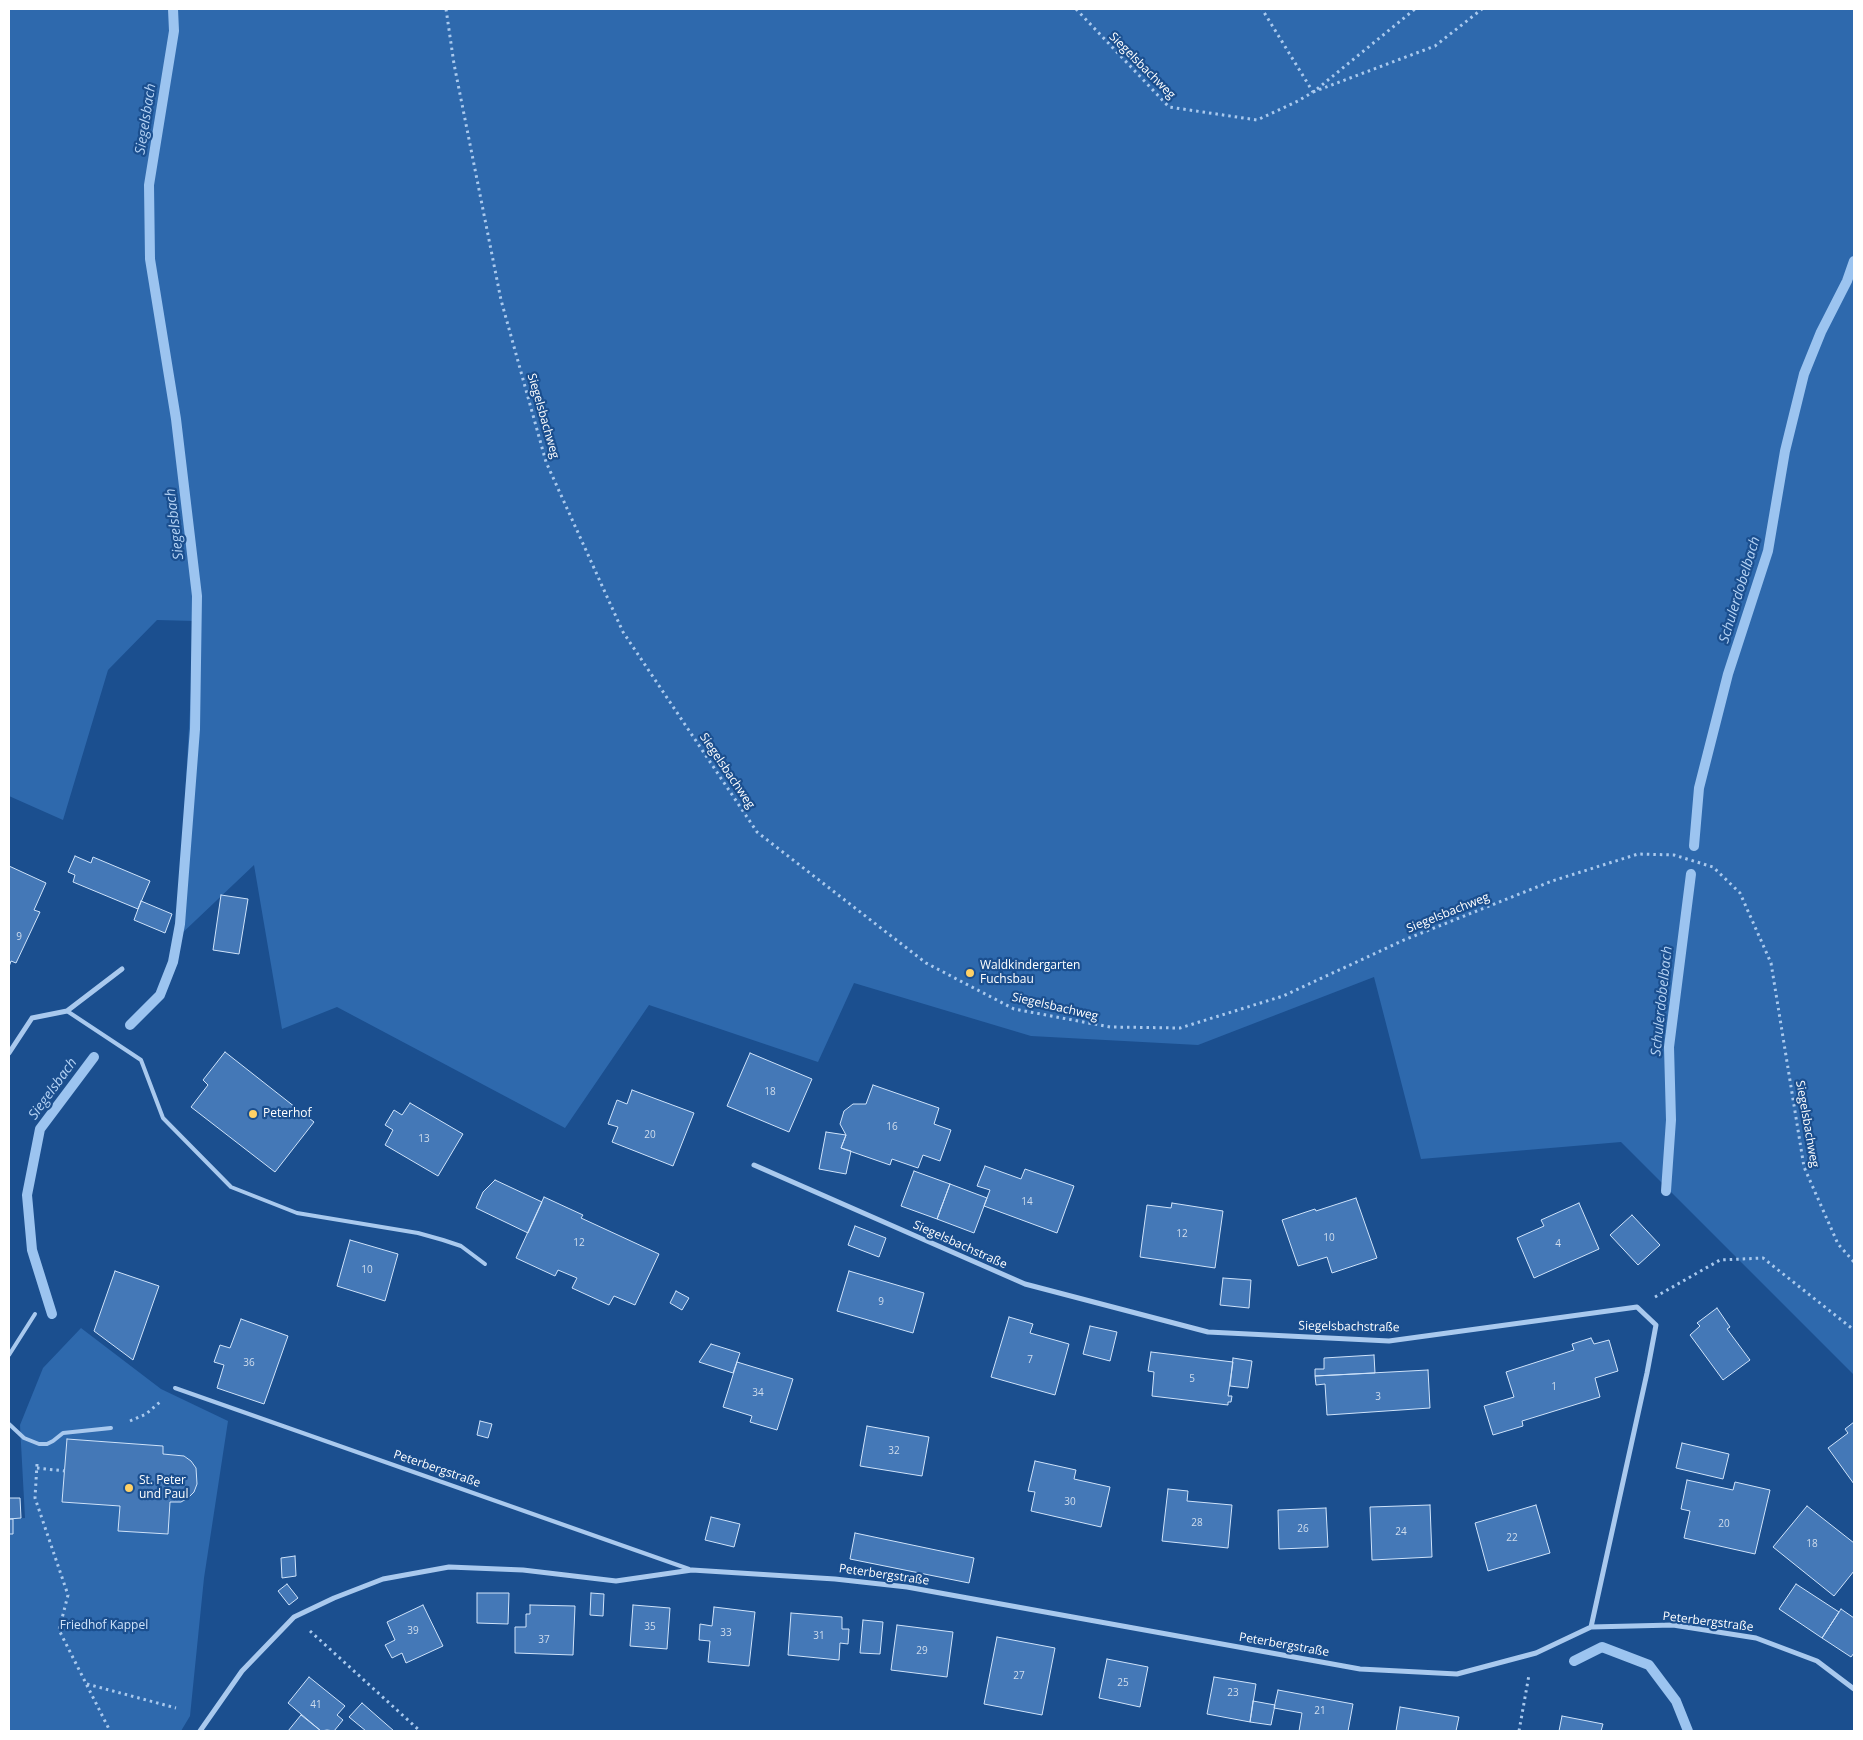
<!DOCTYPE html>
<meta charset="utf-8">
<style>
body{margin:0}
#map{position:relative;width:1863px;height:1740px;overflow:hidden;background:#1b4f8f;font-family:"Open Sans",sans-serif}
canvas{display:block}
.frame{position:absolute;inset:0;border:10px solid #fff;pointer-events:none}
</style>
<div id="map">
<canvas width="1863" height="1740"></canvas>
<div class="frame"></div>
</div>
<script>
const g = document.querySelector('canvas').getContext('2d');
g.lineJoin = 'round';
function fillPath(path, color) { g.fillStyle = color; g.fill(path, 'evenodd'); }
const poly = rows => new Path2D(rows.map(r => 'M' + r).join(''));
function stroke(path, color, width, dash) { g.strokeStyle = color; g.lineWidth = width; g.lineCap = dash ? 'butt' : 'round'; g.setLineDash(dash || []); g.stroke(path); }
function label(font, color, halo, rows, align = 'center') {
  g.font = font + ' "Open Sans",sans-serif'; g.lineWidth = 4.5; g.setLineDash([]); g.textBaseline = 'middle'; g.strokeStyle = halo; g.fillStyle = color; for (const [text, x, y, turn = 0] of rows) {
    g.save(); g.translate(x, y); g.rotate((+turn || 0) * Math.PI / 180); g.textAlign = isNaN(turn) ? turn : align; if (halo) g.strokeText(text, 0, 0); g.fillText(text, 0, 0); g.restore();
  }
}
fillPath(poly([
 [9,9,1854,9,1854,1375,1621,1142,1421,1159,1374,977,1198,1045,1031,1036,854,983,818,1062,649,1005,565,1128,337,1007,282,1029,254,865,177,938,195,621,157,620,108,670,63,820,9,796],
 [81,1328,161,1389,228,1421,204,1578,190,1716,181,1731,9,1731,9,1519,25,1518,20,1425,43,1368],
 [67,1439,163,1446,163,1454,184,1456,191,1461,196,1468,197,1484,194,1492,188,1498,181,1502,170,1502,167,1534,118,1531,120,1506,62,1502]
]), '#2e69ad');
stroke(poly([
 [1694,846,1699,788,1728,674,1768,551,1785,451,1804,374,1821,332,1847,281,1854,261],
 [130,1025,160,995,173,962,180,924,195,729,197,596,176,419,150,259,149,185,174,31,173,9],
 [1666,1191,1671,1120,1669,1047,1691,874],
 [52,1314,32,1250,27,1195,40,1129,94,1057],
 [1574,1661,1602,1647,1649,1665,1676,1701,1688,1731]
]), '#9cc4f0', 10);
const building = poly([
 [75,856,91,863,93,857,150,881,138,909,73,882,75,875,68,872,75,856],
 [9,866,46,883,34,910,40,912,16,963,11,961,9,967,9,866],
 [221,895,248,899,239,954,213,950,221,895],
 [141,901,172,914,165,933,134,920,141,901],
 [225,1052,314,1122,275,1172,191,1107,208,1085,203,1080,225,1052],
 [750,1053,812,1079,789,1132,727,1106,750,1053],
 [873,1085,939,1108,934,1124,951,1130,940,1161,923,1155,918,1168,892,1159,890,1165,841,1148,846,1135,840,1124,844,1111,853,1104,866,1104,873,1085],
 [632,1090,694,1113,673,1166,612,1142,618,1127,608,1124,617,1100,627,1104,632,1090],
 [410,1103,463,1134,438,1176,385,1145,393,1130,385,1125,394,1110,402,1115,410,1103],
 [826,1132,846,1135,841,1148,851,1151,846,1174,819,1169,826,1132],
 [985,1166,1021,1179,1025,1169,1074,1186,1057,1233,984,1206,990,1190,977,1186,985,1166],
 [914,1171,950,1184,937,1219,901,1206,914,1171],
 [495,1180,542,1202,528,1233,476,1208,483,1192,495,1180],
 [950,1184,987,1198,974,1233,937,1219,950,1184],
 [544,1197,583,1215,581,1218,659,1254,635,1305,614,1296,609,1305,572,1288,577,1278,558,1270,555,1276,516,1258,544,1197],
 [1356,1198,1377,1258,1332,1273,1327,1257,1298,1266,1282,1220,1315,1209,1316,1211,1356,1198],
 [1172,1203,1223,1211,1215,1268,1140,1257,1147,1205,1171,1208,1172,1203],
 [1579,1203,1599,1249,1534,1278,1517,1238,1544,1226,1541,1220,1579,1203],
 [1632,1215,1660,1245,1638,1265,1610,1235,1632,1215],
 [855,1226,886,1238,879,1257,848,1245,855,1226],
 [350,1240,398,1254,385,1301,337,1286,350,1240],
 [115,1271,159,1286,133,1360,94,1331,115,1271],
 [849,1271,924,1293,913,1333,837,1311,849,1271],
 [1223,1278,1251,1280,1249,1308,1220,1305,1223,1278],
 [676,1291,689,1298,682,1310,670,1303,676,1291],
 [1717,1308,1730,1327,1727,1329,1750,1360,1723,1380,1690,1335,1700,1326,1697,1323,1717,1308],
 [1009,1317,1033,1324,1030,1333,1069,1344,1055,1395,991,1377,1009,1317],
 [241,1319,288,1336,264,1404,217,1388,224,1365,214,1362,220,1345,230,1348,241,1319],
 [1090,1326,1117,1332,1110,1361,1083,1354,1090,1326],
 [1591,1338,1594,1344,1609,1340,1618,1371,1595,1378,1600,1397,1522,1421,1523,1426,1493,1435,1484,1406,1514,1397,1506,1372,1574,1350,1572,1344,1591,1338],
 [711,1344,740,1353,733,1373,699,1362,711,1344],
 [1151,1352,1233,1362,1228,1396,1232,1396,1231,1402,1228,1402,1228,1405,1152,1396,1154,1372,1148,1371,1151,1352],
 [1374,1355,1375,1373,1315,1376,1315,1369,1324,1369,1324,1358,1374,1355],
 [1233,1358,1252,1361,1248,1388,1230,1386,1233,1358],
 [737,1362,793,1379,777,1430,750,1422,752,1416,723,1407,737,1362],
 [1428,1370,1430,1408,1327,1415,1325,1384,1316,1385,1315,1376,1428,1370],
 [480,1421,492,1424,488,1438,477,1435,480,1421],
 [1854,1422,1854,1484,1828,1448,1848,1433,1845,1429,1854,1422],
 [867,1426,929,1437,922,1476,860,1466,867,1426],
 [67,1439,163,1446,163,1454,184,1456,191,1461,196,1468,197,1484,194,1492,188,1498,181,1502,170,1502,168,1534,118,1531,120,1506,62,1502,67,1439],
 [1682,1443,1729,1454,1723,1479,1676,1468,1682,1443],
 [1035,1461,1076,1470,1074,1479,1110,1487,1101,1527,1031,1511,1035,1492,1028,1491,1035,1461],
 [1687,1480,1733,1490,1735,1482,1770,1490,1755,1554,1684,1538,1690,1511,1681,1509,1687,1480],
 [1168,1489,1188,1491,1187,1501,1232,1505,1228,1548,1162,1541,1168,1489],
 [9,1498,20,1498,21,1518,9,1519,9,1498],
 [1430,1505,1432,1557,1372,1560,1370,1507,1430,1505],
 [1536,1505,1550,1553,1488,1571,1475,1523,1536,1505],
 [1807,1506,1854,1543,1854,1571,1834,1596,1773,1547,1807,1506],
 [1326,1508,1328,1547,1279,1549,1278,1510,1326,1508],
 [711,1517,740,1524,734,1547,705,1540,711,1517],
 [9,1519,13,1519,13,1534,9,1534,9,1519],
 [855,1533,974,1558,969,1583,850,1559,855,1533],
 [295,1556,296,1576,282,1578,281,1558,295,1556],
 [287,1584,298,1598,289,1605,278,1591,287,1584],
 [1796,1584,1839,1612,1822,1638,1779,1609,1796,1584],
 [477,1593,509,1593,508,1624,477,1623,477,1593],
 [591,1593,604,1594,603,1616,590,1615,591,1593],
 [423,1605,443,1646,406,1663,402,1653,392,1658,385,1645,395,1640,387,1622,423,1605],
 [530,1605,575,1606,573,1655,515,1653,515,1627,526,1627,526,1614,530,1614,530,1605],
 [633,1605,670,1608,667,1649,630,1646,633,1605],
 [714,1607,755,1612,749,1666,708,1662,710,1641,699,1640,700,1624,712,1626,714,1607],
 [1841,1609,1854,1618,1854,1653,1851,1657,1822,1638,1841,1609],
 [791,1613,842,1617,842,1629,849,1629,848,1644,840,1643,839,1660,788,1655,791,1613],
 [863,1620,883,1622,880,1654,860,1653,863,1620],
 [897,1625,953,1632,947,1677,891,1670,897,1625],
 [997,1637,1055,1648,1042,1715,984,1704,997,1637],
 [1107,1659,1148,1667,1140,1707,1099,1698,1107,1659],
 [309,1677,345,1706,337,1715,343,1720,334,1731,327,1730,321,1731,288,1703,309,1677],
 [1214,1677,1256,1684,1250,1722,1207,1714,1214,1677],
 [1278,1690,1353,1704,1348,1731,1299,1731,1302,1713,1274,1708,1278,1690],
 [1253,1701,1275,1705,1271,1725,1250,1722,1253,1701],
 [362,1703,394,1731,366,1731,349,1717,362,1703],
 [1400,1707,1459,1717,1456,1731,1396,1731,1400,1707],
 [301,1715,321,1731,288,1731,301,1715],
 [1562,1716,1603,1724,1601,1731,1559,1731,1562,1716]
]);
fillPath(building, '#4478b7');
stroke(building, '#cfe3fa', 1);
stroke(poly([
 [446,9,454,64,501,300,546,462,623,632,757,832,926,963,1014,1009,1110,1027,1180,1028,1283,996,1404,940,1552,881,1638,854,1674,855,1713,867,1740,893,1771,963,1804,1167,1838,1244,1854,1262],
 [1076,9,1169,107,1257,120,1298,101,1313,92,1262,9],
 [1317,89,1415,9],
 [1313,92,1435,46,1482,9],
 [1655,1297,1720,1260,1763,1258,1854,1330],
 [130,1421,146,1414,160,1402],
 [37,1464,35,1498,68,1595,59,1630,110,1731],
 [37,1468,65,1471],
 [310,1631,420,1731],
 [87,1684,176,1708],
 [1519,1731,1529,1675]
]), '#a9c9ee', 3, [2.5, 4]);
stroke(poly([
 [67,1011,141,1060,163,1118,231,1187,297,1213,418,1233,443,1240,461,1246,485,1264],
 [9,1355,35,1314],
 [175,1388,689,1569],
 [9,1424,24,1438,39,1444,47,1444,53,1441,63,1433,111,1428]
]), '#a9c9ee', 4);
stroke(poly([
 [9,1053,32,1018,67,1011,122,969],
 [754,1165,1025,1284,1208,1332,1389,1341,1637,1307,1656,1325,1647,1373,1591,1627],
 [200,1731,242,1671,294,1617,334,1598,383,1579,449,1567,523,1570,616,1581,692,1570,835,1579,907,1587,1360,1669,1457,1674,1536,1653,1591,1627,1673,1625,1756,1638,1817,1661,1854,1689]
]), '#a9c9ee', 5);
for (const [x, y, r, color] of [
 [970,973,5,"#ffd166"],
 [253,1114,5,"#ffd166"],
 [129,1488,5,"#ffd166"]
]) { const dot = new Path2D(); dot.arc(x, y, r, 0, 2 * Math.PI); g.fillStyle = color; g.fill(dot); stroke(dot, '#1b4f8f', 2); }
label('10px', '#d0dded', null, [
 ["9",19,937],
 ["18",770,1092],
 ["16",892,1127],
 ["20",650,1135],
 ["13",424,1139],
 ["14",1027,1202],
 ["12",1182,1234],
 ["10",1329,1238],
 ["12",579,1243],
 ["4",1558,1244],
 ["10",367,1270],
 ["9",881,1302],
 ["7",1030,1360],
 ["36",249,1363],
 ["5",1192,1379],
 ["1",1554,1387],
 ["34",758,1393],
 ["3",1378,1397],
 ["32",894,1451],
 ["30",1070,1502],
 ["28",1197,1523],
 ["20",1724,1524],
 ["26",1303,1529],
 ["24",1401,1532],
 ["22",1512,1538],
 ["18",1812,1544],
 ["35",650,1627],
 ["39",413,1631],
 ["33",726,1633],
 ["31",819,1636],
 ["37",544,1640],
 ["29",922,1651],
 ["27",1019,1676],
 ["25",1123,1683],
 ["23",1233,1693],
 ["41",316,1705],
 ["21",1320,1711]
]);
label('12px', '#fff', '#1b4f8f', [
 ["Siegelsbachweg",1142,66,45],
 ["Siegelsbachweg",543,416,74],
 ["Siegelsbachweg",727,771,56],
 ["Siegelsbachweg",1448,913,-22],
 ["Siegelsbachweg",1055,1007,13],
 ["Siegelsbachweg",1807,1124,80],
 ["Siegelsbachstraße",960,1245,24],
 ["Siegelsbachstraße",1349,1327,1],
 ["Peterbergstraße",437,1469,19],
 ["Peterbergstraße",884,1575,8],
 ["Peterbergstraße",1708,1622,7],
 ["Peterbergstraße",1284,1645,10]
]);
label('12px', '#fff', '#1b4f8f', [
 ["Waldkindergarten",980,966],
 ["Fuchsbau",980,980],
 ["Peterhof",263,1114],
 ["St. Peter",139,1481],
 ["und Paul",139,1495]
], 'left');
label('12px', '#cfe3fa', '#1b4f8f', [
 ["Friedhof Kappel",104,1626]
]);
label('italic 14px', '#b5d3f5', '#1b4f8f', [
 ["Siegelsbach",146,119,-81],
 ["Siegelsbach",175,524,-97],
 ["Schulerdobelbach",1740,590,-73],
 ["Schulerdobelbach",1662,1001,-84],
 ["Siegelsbach",53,1089,-54]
]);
</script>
